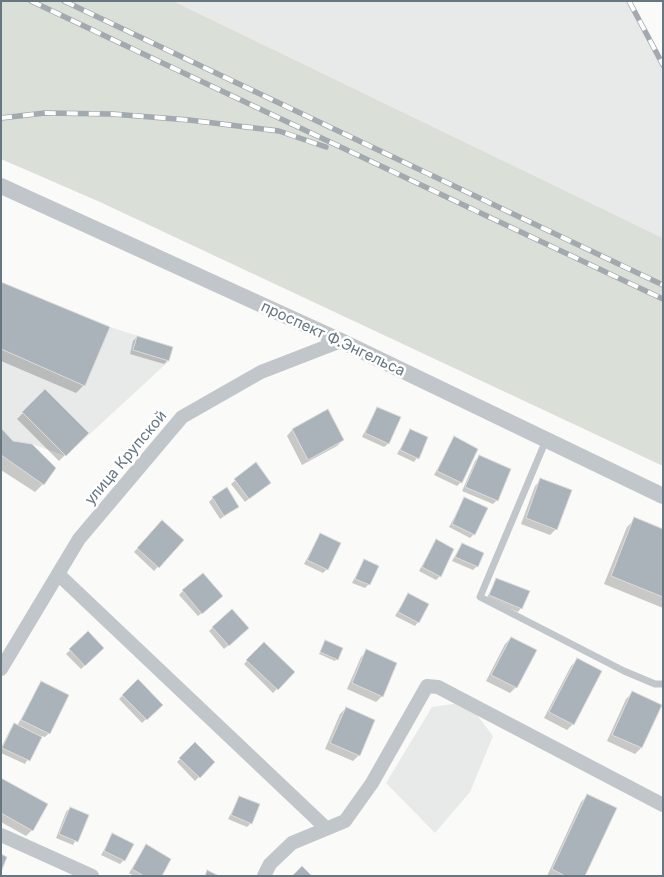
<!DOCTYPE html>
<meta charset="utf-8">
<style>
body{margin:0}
#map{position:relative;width:664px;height:877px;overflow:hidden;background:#fafaf8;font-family:Inter,sans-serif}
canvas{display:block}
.frame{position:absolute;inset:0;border:2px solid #667782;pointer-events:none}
</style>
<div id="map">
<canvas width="664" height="877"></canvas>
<div class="frame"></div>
</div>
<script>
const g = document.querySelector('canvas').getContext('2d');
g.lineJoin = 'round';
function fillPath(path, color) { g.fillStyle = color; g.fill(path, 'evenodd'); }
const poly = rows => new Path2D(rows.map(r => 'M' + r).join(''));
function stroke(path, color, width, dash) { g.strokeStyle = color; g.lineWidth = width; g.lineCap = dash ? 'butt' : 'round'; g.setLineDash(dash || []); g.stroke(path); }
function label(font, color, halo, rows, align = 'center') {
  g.font = font + ' Inter,sans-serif'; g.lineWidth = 5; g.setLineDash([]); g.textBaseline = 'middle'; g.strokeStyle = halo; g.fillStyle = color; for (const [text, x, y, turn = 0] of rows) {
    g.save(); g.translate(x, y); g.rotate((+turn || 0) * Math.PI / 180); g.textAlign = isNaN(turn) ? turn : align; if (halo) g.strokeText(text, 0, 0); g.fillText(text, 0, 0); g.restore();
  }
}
fillPath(poly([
 [173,1,629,1,663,65,663,238],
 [1,282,110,327,173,347,169,361,66,456,32,444,13,441,1,428],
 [467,702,493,736,470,792,435,833,386,783,432,707]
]), '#e8e9e9');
fillPath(poly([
 [1,1,173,1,663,238,663,466,100,202,1,159]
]), '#dadfd7');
fillPath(poly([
 [1,283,84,385,76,393,1,361],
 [137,337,168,360,164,364,130,354,133,341],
 [45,391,87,433,59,461,17,419],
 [377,408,388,444,384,447,362,437],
 [328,411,343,440,337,446,302,465,287,436,292,430],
 [1,430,43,484,35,492,1,470],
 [411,430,417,458,414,462,397,454],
 [454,438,461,482,457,486,434,475],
 [479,457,497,500,493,504,462,491,475,461],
 [255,464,265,486,245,502,231,484],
 [541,480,556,529,550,535,521,524,535,486],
 [213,498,238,507,220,519,209,502],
 [465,498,474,534,470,538,449,527],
 [635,519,663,530,663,608,604,584,627,527],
 [162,522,182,540,154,571,134,552],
 [320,534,327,569,323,573,304,564],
 [436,541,440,576,436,580,419,571],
 [462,544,477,566,473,570,452,561],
 [364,560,369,584,365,588,352,583],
 [497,579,521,608,518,612,486,599],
 [183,591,217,599,198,616,179,595],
 [408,594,418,622,415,626,395,616],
 [232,610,244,632,224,649,209,631],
 [88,633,102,648,81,669,66,654],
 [511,638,516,687,510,693,486,681,505,644],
 [325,642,341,649,335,661,319,654],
 [264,643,293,672,273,693,244,664],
 [367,651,382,696,376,702,347,689,361,657],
 [577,660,573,724,567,730,544,718,571,666],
 [138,681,161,705,142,723,119,699],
 [41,683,67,696,48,734,45,737,41,736,25,764,1,753,1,748,11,728,14,725,17,726],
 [632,693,660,706,641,748,635,754,607,741,626,699],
 [346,708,359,755,353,761,325,749,340,714],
 [195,744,213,762,195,781,177,762],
 [1,779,32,830,26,836,1,822],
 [587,796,584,876,547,876,581,802],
 [240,797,251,823,247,827,228,819],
 [70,808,88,816,73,845,56,838,66,812],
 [113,835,124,860,120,864,101,855],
 [146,846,160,876,134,876,129,873]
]), '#0003');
const building = poly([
 [1,282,110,327,85,386,1,349,1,282],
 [137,336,173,347,169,361,133,350,137,336],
 [45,389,89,433,66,456,22,412,45,389],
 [377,407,401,417,389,444,365,433,377,407],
 [328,409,344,440,308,460,292,429,328,409],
 [1,428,13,441,32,444,56,468,44,485,1,455,1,428],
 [410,429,428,437,419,459,400,450,410,429],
 [454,436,478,449,462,483,437,471,454,436],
 [479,455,511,469,498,501,465,487,479,455],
 [256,462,271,483,249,499,234,479,256,462],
 [540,478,572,490,557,530,526,518,540,478],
 [227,487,239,507,224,516,212,497,227,487],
 [464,497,488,508,475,535,452,524,464,497],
 [634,517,663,529,663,597,611,576,634,517],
 [162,520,184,540,159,568,137,548,162,520],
 [320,533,341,543,328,570,307,560,320,533],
 [436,539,454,549,441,577,422,567,436,539],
 [462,543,484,553,478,567,455,557,462,543],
 [364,559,379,566,370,585,355,579,364,559],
 [203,573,223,596,202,614,182,590,203,573],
 [496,578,530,591,522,609,489,595,496,578],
 [408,593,429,604,419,623,398,612,408,593],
 [232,609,249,628,229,646,212,627,232,609],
 [88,631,104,648,85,666,69,649,88,631],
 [511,637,537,650,517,688,491,675,511,637],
 [325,640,343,648,338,660,320,652,325,640],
 [264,642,295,672,278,690,246,660,264,642],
 [366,649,397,663,383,697,352,683,366,649],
 [577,658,602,671,574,725,549,712,577,658],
 [138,679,163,705,147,720,122,695,138,679],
 [41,681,69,695,50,734,21,720,41,681],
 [632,691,662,705,642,748,612,735,632,691],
 [346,707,375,720,360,756,330,743,346,707],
 [14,723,42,737,30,761,2,748,14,723],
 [195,742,215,762,200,778,179,758,195,742],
 [1,778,48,804,33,831,1,813,1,778],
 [587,794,617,808,585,876,565,876,552,869,587,794],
 [239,796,260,804,252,824,231,815,239,796],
 [70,807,89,815,78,842,59,834,70,807],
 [112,833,134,844,125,861,104,851,112,833],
 [146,844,171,859,162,876,144,876,132,869,146,844],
 [1,854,7,857,1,872,1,854],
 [302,866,312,876,292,876,302,866],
 [207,870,219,876,205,876,207,870]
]);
fillPath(building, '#aab3b9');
stroke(building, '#dcdcda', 1);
stroke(poly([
 [546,440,480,597,624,671,655,684,663,684]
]), '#c1c6ca', 7);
stroke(poly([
 [58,574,326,828],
 [1,669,79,539,182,417,261,372,341,341],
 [1,835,92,876],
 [264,876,270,864,292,843,345,821,372,783,427,686,438,687,663,805]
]), '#c1c6ca', 14);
stroke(poly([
 [1,186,341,341,663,496]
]), '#c1c6ca', 16);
const rail = poly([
 [31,1,663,299],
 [64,1,663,285],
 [629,1,663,65],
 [1,118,45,113,112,114,189,120,279,131,326,147]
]);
stroke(rail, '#a3aaaf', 5.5);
stroke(rail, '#fff', 4, [11]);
label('15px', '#667782', '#fff', [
 ["проспект Ф.Энгельса",333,339,25],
 ["улица Крупской",126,458,-50]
]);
</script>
